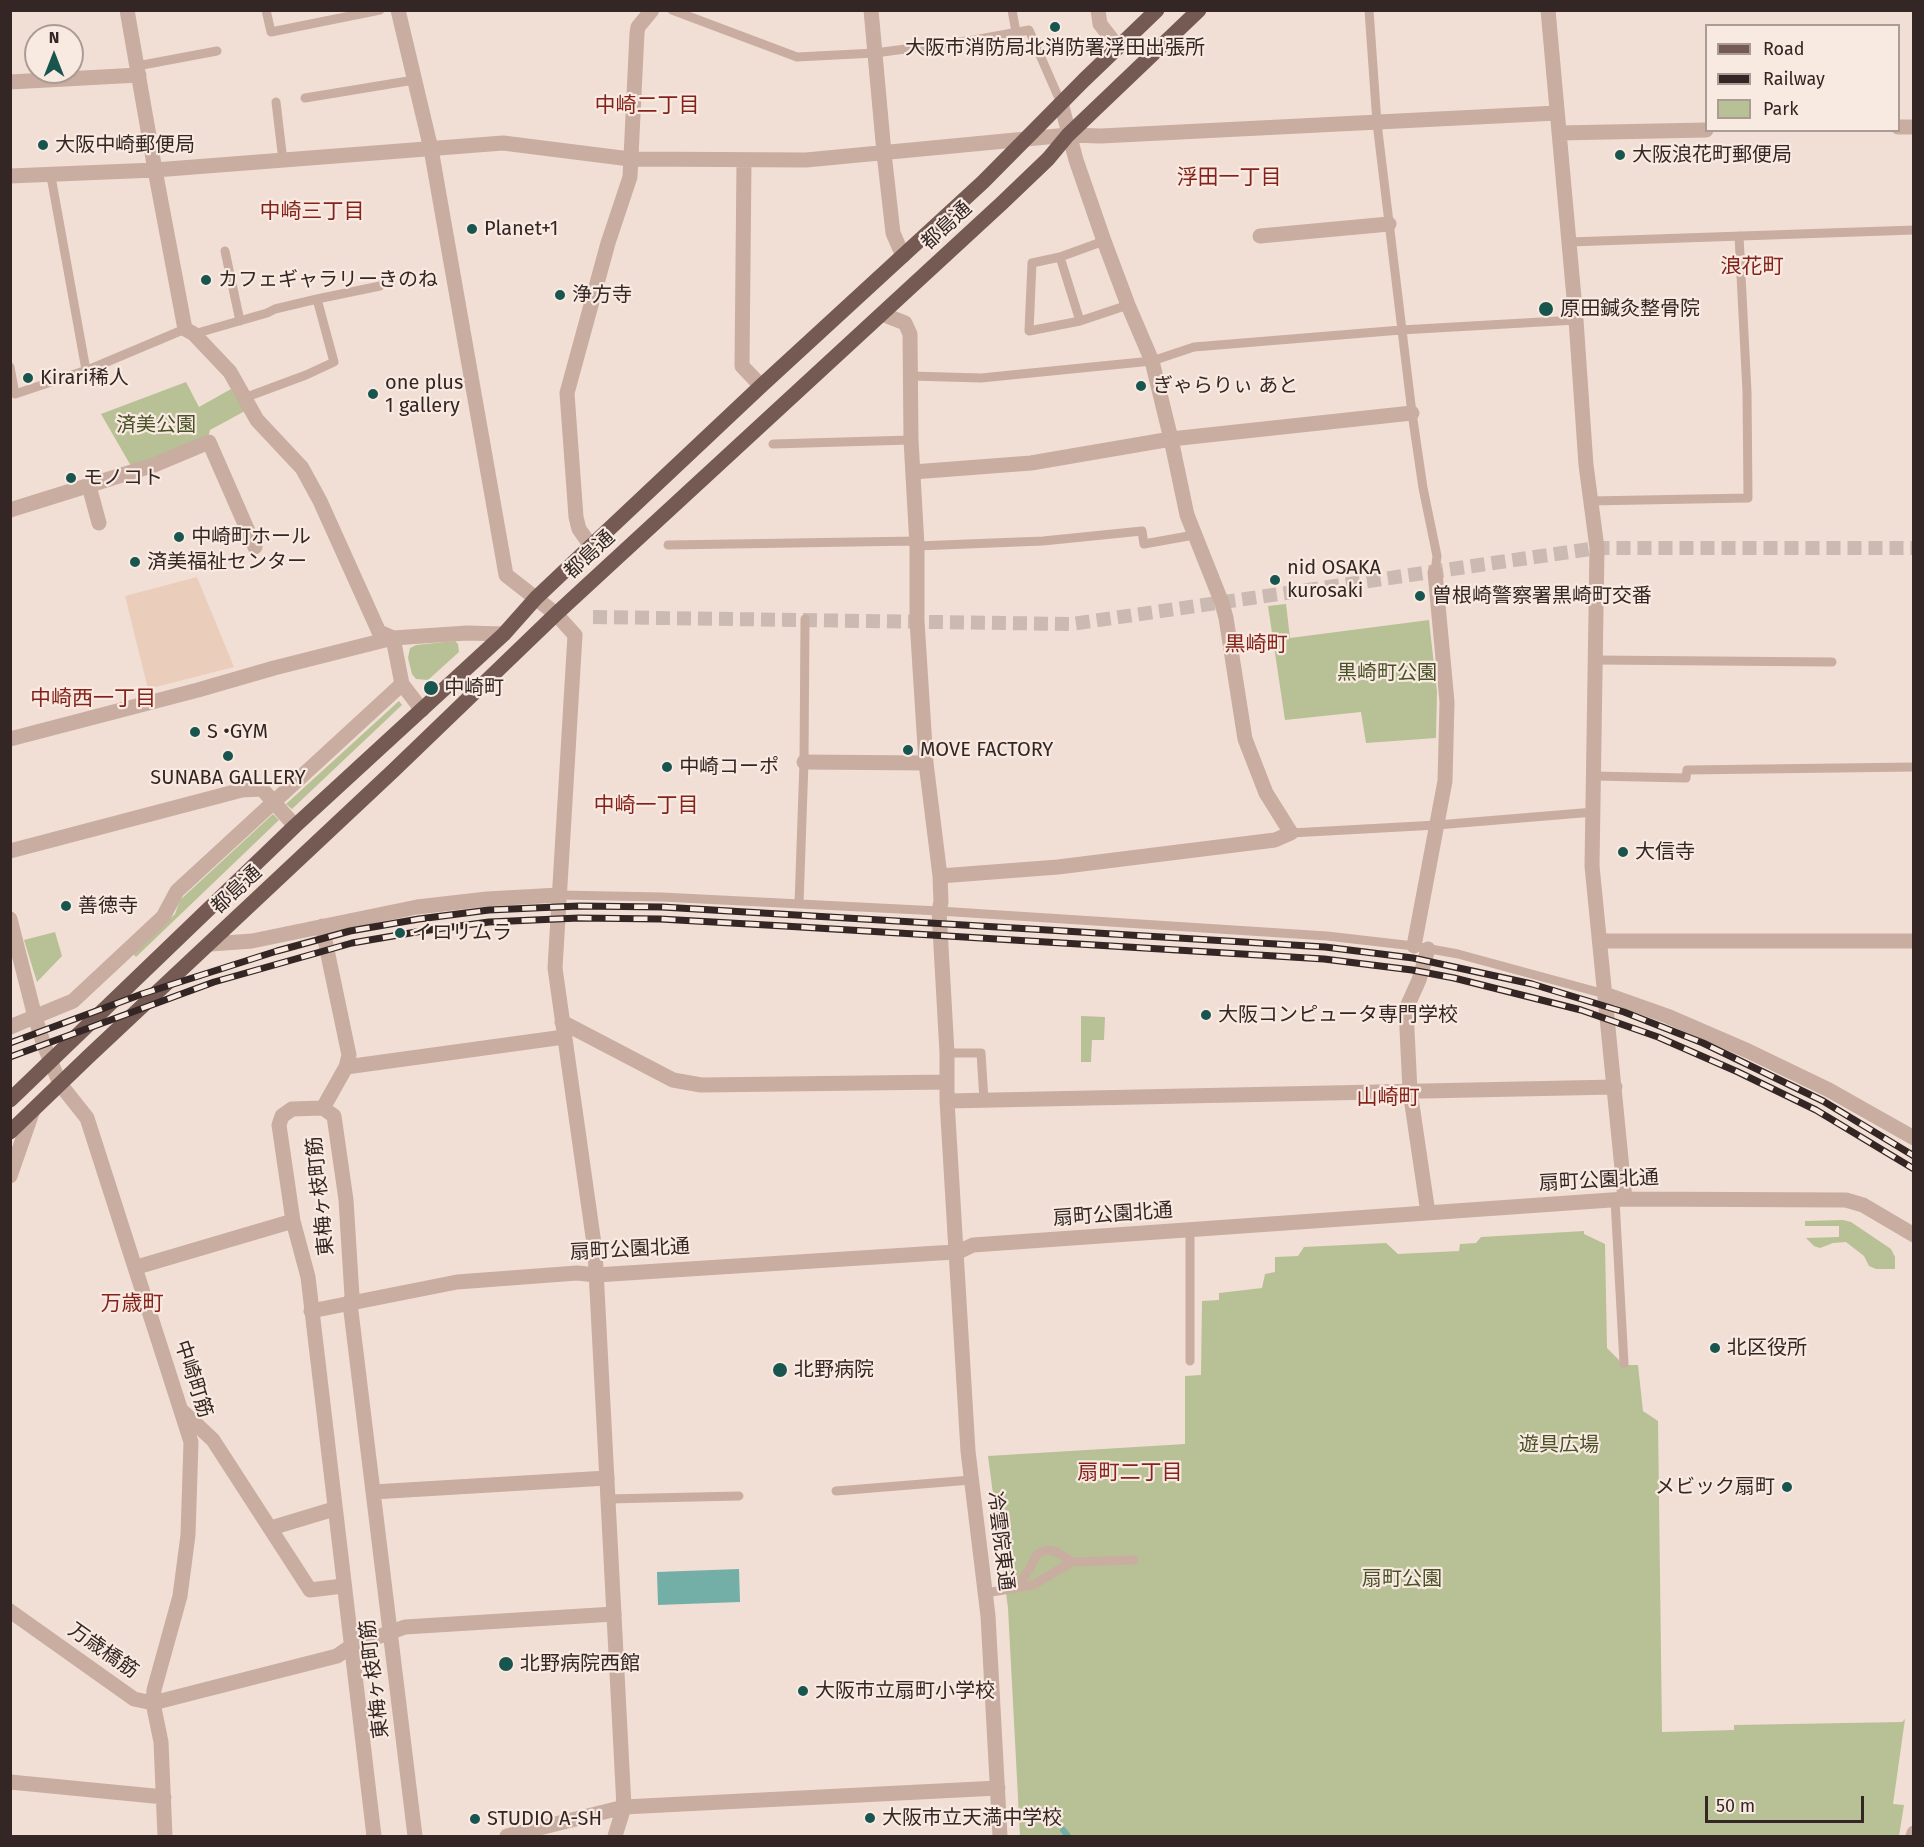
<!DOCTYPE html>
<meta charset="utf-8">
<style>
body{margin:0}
#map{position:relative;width:1924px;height:1847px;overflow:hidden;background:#f1dfd5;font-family:"Fira Sans",sans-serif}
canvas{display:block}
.frame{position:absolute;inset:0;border:12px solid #332624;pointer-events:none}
.legend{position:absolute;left:1705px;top:24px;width:195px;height:108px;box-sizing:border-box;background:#f9eae1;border:2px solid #aa9c95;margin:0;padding:8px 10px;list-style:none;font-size:18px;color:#332624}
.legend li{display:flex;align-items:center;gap:12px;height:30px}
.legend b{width:30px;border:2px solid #aa9c95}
.north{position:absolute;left:24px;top:24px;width:60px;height:60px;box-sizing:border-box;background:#f9eae1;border:2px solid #aa9c95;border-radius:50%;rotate:0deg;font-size:16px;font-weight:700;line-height:24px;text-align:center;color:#332624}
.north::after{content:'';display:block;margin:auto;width:21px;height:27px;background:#19554f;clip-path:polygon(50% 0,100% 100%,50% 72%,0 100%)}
.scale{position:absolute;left:1705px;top:1796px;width:159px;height:27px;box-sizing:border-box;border:3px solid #332624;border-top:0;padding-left:8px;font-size:18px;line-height:21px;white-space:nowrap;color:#332624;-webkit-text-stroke:4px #f9eae1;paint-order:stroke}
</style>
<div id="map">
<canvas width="1924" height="1847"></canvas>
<div class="frame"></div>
<ul class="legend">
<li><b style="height:8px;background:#755a54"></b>Road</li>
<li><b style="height:8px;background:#332624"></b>Railway</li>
<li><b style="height:16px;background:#b8c095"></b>Park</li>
</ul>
<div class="north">N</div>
<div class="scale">50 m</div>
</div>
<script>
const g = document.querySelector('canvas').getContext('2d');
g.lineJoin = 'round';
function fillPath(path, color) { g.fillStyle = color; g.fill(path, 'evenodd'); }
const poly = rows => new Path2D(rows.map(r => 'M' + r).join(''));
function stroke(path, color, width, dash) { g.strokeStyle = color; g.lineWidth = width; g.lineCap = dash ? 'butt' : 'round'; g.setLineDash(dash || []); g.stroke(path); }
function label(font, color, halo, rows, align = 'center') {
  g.font = font + ' "Fira Sans","Noto Sans JP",sans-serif'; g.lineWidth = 4.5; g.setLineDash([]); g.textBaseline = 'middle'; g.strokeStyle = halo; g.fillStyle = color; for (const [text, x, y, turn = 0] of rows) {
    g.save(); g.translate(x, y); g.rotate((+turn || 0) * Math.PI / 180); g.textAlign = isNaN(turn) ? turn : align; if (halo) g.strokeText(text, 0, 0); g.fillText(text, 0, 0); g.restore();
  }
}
fillPath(poly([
 [186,382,199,407,231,389,245,411,210,430,208,437,131,466,101,414],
 [1286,604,1290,638,1429,620,1437,692,1436,738,1366,743,1361,712,1285,720,1268,606],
 [455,641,458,644,459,652,428,680,416,679,412,674,408,658,410,648,416,645],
 [399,701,402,705,292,809,286,804],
 [273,814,279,820,136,957,133,954,175,914,180,900],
 [55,932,62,956,37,982,24,940],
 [1081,1016,1105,1017,1104,1040,1092,1040,1091,1062,1081,1062],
 [1843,1220,1851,1222,1891,1249,1895,1257,1895,1269,1876,1269,1869,1266,1864,1256,1846,1242,1833,1243,1820,1248,1814,1246,1806,1238,1839,1237,1839,1226,1805,1226,1805,1221],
 [1584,1231,1584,1234,1605,1244,1607,1348,1624,1365,1638,1365,1643,1411,1658,1421,1662,1732,1734,1730,1734,1725,1902,1722,1905,1719,1893,1804,1904,1805,1899,1836,1020,1836,1008,1608,988,1456,1185,1444,1185,1376,1201,1375,1202,1301,1219,1300,1219,1293,1262,1288,1265,1274,1275,1272,1275,1257,1298,1256,1304,1247,1386,1243,1398,1254,1459,1251,1460,1244,1476,1243,1481,1237]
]), '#b8c095');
fillPath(poly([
 [197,577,234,667,148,689,125,596]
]), '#eacebb');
fillPath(poly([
 [739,1569,740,1602,658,1605,657,1572]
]), '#73afa7');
stroke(poly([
 [1063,1830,1068,1836]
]), '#73afa7', 6);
stroke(poly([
 [593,617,1072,624,1597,548,1914,548]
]), '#cbbab2', 14, [14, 7]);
stroke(poly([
 [266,10,271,32,380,10],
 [672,10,797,57,875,53,974,40,1029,30,1061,103],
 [1012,10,1016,32],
 [1369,10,1377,123,1412,413,1423,488,1437,556,1435,572],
 [137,66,217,51],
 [305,98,414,80],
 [276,102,283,161],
 [53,173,52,182,86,370],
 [1104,241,1060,257,1032,263,1029,331,1080,321,1128,305],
 [1569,242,1914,230],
 [225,251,240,321],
 [1060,257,1080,321],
 [317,299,380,286],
 [194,334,267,313,275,309,317,299,334,362,306,375,244,398],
 [10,367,15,394,90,369,185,329],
 [911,376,981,378,1152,361,1194,347,1401,330,1576,320],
 [773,444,911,440],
 [1590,501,1748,498,1747,392,1739,236],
 [668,545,917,541],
 [917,546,1043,541,1142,531,1144,544,1194,535],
 [1596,660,1832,662],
 [1594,776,1686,778,1687,770,1914,767],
 [1291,833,1437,825,1594,812],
 [559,895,662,897,939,911,1327,936,1414,946,1458,954,1605,994],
 [799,904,804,762,805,619],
 [947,1053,981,1053,984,1100],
 [1615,1200,1624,1364],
 [1190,1231,1190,1361],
 [836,1491,971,1480],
 [608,1499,739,1496],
 [1016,1588,1032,1565,1035,1557,1041,1552,1048,1550,1057,1552,1072,1562],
 [986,1593,1033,1585,1072,1562,1134,1560]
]), '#c9ada1', 9);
stroke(poly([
 [127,10,155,170,185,329,194,334,230,372,257,420,302,468,320,501,379,632,393,638],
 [871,10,884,153,893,233,903,256],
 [1098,10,1100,24,1118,47],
 [1548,10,1576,320,1586,465,1597,548,1592,866,1625,1199],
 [10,82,139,75],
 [1898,127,1914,127],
 [1559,133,1706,130],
 [744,161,742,366,761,386],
 [10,176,155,170,503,143,630,159,806,160,1068,135,1101,136,1557,113],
 [1260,236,1389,224],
 [882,314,905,323,910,334,911,440,917,546,917,621,926,763,940,876,941,902,939,911,947,1053,947,1101,968,1451,988,1616,1000,1836],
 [913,472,1031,463,1171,439,1412,413],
 [89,486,99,523],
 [10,510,154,465,209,442,255,547],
 [591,546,579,529,576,517,567,393,608,243,630,177,637,33,638,27,652,10],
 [393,638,402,684,422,710],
 [10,739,198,690,274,668,393,638,467,633,504,634],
 [804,762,926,763],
 [10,851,242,790,262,789,295,826],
 [940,876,1058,867,1275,840,1291,833,1266,793,1245,739,1226,618,1222,603,1187,515,1171,439,1152,361,1128,305,1104,241,1076,160,1061,103],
 [10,919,35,1017,44,1045,60,1084,87,1118,191,1442,188,1535,180,1596,154,1690,153,1703,161,1742,165,1836],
 [322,926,349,1055,346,1067],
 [1600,941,1914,941],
 [211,944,252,941,417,907,487,899,559,895],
 [1414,946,1445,781,1447,702,1435,572],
 [1428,949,1419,980,1406,1009,1410,1091,1428,1213],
 [1605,994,1667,1016,1748,1051,1829,1090,1914,1138],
 [562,1022,673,1080,701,1085,947,1082],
 [10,1027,73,1001,163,917,177,891,402,684],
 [947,1101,1615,1087],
 [323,1108,346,1067,564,1037],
 [10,1176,33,1110],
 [137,1267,293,1221],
 [311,1311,457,1282,577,1273,596,1275,938,1253,958,1252,973,1245,1625,1199,1846,1200,1863,1205,1914,1235],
 [181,1410,213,1440,310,1590,343,1586],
 [373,1492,607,1478],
 [271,1528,334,1509],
 [10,1611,134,1699,153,1703,337,1656,350,1647,405,1627,614,1614],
 [10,1782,164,1797],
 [374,1836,308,1277,293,1221,279,1125,282,1116,292,1109,323,1108,334,1116,346,1200,352,1296,350,1303,415,1836],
 [507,1836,624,1807,998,1788],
 [1913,1836,1914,1833]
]), '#c9ada1', 15);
stroke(poly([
 [398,10,431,149,506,575,556,614,575,635,555,968,595,1251,624,1807,615,1836]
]), '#c9ada1', 15);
stroke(poly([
 [10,1100,295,826,504,634,536,598,573,563,761,386,983,182,1084,80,1157,10],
 [10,1132,88,1057,394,770,556,614,1002,203,1048,159,1068,135,1199,10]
]), '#755a54', 15);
const rail = poly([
 [10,1043,142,994,277,951,350,931,419,919,489,910,579,906,662,907,1064,931,1325,947,1413,958,1532,984,1624,1012,1703,1043,1823,1101,1914,1156],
 [10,1057,214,982,352,943,422,931,489,922,579,918,660,919,784,926,1324,959,1412,970,1454,978,1581,1010,1658,1037,1738,1072,1816,1110,1914,1169]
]);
stroke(rail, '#332624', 7);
stroke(rail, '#f9eae1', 4.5, [14]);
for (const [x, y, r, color] of [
 [1055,27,6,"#19554f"],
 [43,145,6,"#19554f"],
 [1620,155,6,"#19554f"],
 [472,229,6,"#19554f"],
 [206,280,6,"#19554f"],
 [560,295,6,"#19554f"],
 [1546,309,8,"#19554f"],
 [28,378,6,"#19554f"],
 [1141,386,6,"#19554f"],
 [373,394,6,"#19554f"],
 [71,478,6,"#19554f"],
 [179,537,6,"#19554f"],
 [135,562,6,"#19554f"],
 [1275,580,6,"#19554f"],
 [1420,596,6,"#19554f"],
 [431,688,8,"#19554f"],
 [195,732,6,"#19554f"],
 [908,750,6,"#19554f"],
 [228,756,6,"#19554f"],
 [667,767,6,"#19554f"],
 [1623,852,6,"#19554f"],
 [66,906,6,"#19554f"],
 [400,933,6,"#19554f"],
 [1206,1015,6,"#19554f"],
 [1715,1348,6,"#19554f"],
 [780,1370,8,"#19554f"],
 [1787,1487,6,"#19554f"],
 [506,1664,8,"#19554f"],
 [803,1691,6,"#19554f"],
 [870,1818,6,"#19554f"],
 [475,1819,6,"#19554f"]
]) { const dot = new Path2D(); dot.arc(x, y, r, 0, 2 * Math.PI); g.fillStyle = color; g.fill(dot); stroke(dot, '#f9eae1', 2); }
label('20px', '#332624', '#f9eae1', [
 ["大阪市消防局北消防署浮田出張所",1055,48,"center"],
 ["大阪中崎郵便局",55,145],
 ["大阪浪花町郵便局",1632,155],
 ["Planet+1",484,229],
 ["カフェギャラリーきのね",218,280],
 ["浄方寺",572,295],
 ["原田鍼灸整骨院",1560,309],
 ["Kirari稀人",40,378],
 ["one plus",385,383],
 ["1 gallery",385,406],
 ["ぎゃらりぃ あと",1153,386],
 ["モノコト",83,478],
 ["中崎町ホール",191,537],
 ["済美福祉センター",147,562],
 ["nid OSAKA",1287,568],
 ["kurosaki",1287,591],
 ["曽根崎警察署黒崎町交番",1432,596],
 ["中崎町",444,688],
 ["S •GYM",207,732],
 ["MOVE FACTORY",920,750],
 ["中崎コーポ",679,767],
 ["SUNABA GALLERY",228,778,"center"],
 ["大信寺",1635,852],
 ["善徳寺",78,906],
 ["イロリムラ",412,933],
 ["大阪コンピュータ専門学校",1218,1015],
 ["北区役所",1727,1348],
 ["北野病院",794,1370],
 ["メビック扇町",1775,1487,"right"],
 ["北野病院西館",520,1664],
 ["大阪市立扇町小学校",815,1691],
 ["大阪市立天満中学校",882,1818],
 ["STUDIO A-SH",487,1819]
], 'left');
label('20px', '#332624', '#f9eae1', [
 ["都島通",947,226,-43],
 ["都島通",590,555,-43],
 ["都島通",237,890,-43],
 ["扇町公園北通",1599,1181,-3],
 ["東梅ヶ枝町筋",321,1196,-96],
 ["扇町公園北通",1113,1215,-4],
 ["扇町公園北通",630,1250,-3],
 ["中崎町筋",193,1379,72],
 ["冷雲院東通",1000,1541,83],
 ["万歳橋筋",103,1651,35],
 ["東梅ヶ枝町筋",375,1679,-97]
]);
label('20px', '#495227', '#f9eae1', [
 ["済美公園",156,425],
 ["黒崎町公園",1387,673],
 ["遊具広場",1559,1445],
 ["扇町公園",1402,1579]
]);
label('21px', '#84231b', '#f9eae1', [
 ["中崎二丁目",647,106],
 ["浮田一丁目",1229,178],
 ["中崎三丁目",312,212],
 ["浪花町",1752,267],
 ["黒崎町",1256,645],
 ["中崎西一丁目",93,699],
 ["中崎一丁目",646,806],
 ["山崎町",1388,1098],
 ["万歳町",132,1304],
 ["扇町二丁目",1130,1473]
]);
</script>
